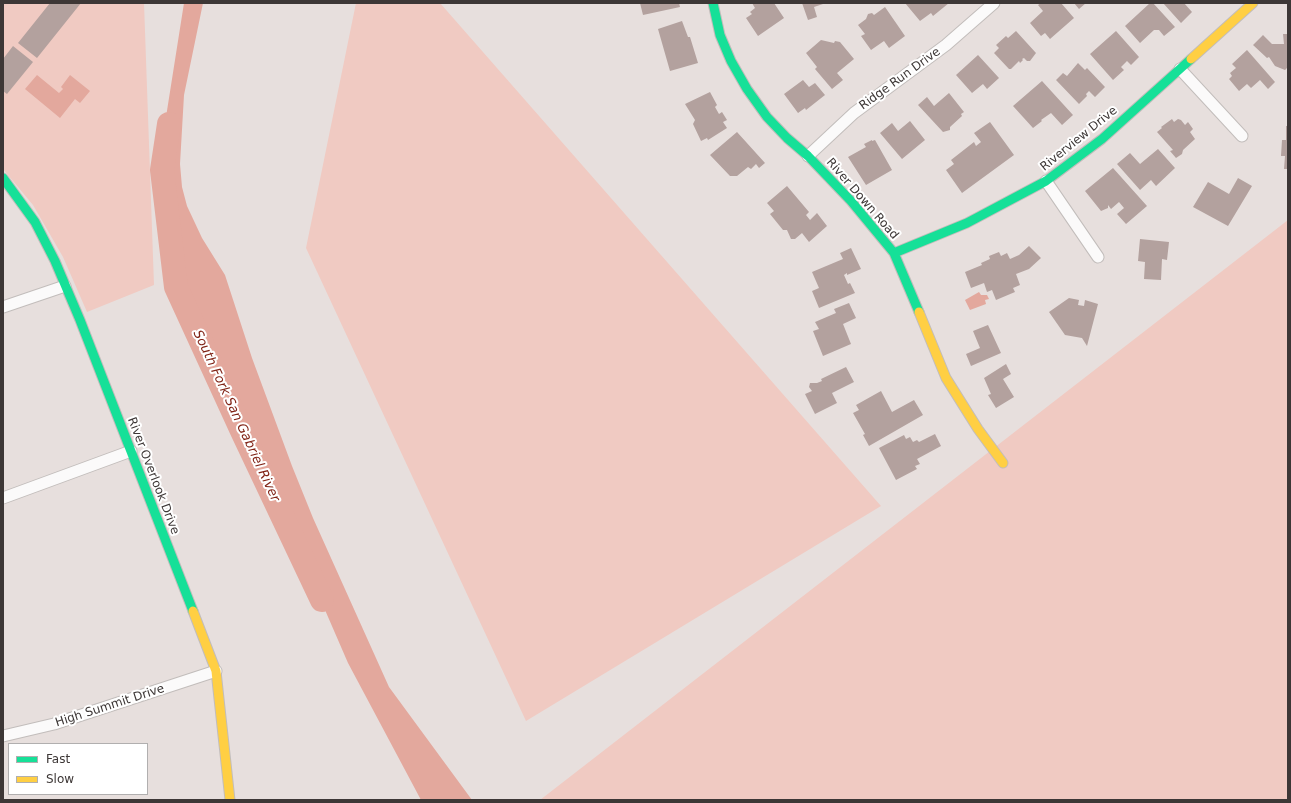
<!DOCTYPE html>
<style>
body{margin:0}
#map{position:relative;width:1291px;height:803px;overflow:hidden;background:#e7dfdd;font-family:"DejaVu Sans",sans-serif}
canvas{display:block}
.frame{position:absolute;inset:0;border:4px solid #3d3736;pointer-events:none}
.legend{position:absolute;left:8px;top:743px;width:140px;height:52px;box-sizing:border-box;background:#fff;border:1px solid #b1afaf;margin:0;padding:5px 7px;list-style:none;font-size:12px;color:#3d3736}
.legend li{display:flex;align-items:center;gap:8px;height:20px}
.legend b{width:20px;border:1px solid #b1afaf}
</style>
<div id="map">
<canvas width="1291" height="803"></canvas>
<div class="frame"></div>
<ul class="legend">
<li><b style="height:5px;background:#16e098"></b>Fast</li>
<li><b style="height:5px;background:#ffcf43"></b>Slow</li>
</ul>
</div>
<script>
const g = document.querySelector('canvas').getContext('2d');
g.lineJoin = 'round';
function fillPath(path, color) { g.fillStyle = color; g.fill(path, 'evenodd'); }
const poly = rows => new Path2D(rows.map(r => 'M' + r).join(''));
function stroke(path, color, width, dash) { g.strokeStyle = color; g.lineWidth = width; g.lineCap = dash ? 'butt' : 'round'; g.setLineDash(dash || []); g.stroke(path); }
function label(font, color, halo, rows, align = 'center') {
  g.font = font + ' "DejaVu Sans",sans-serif'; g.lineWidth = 4; g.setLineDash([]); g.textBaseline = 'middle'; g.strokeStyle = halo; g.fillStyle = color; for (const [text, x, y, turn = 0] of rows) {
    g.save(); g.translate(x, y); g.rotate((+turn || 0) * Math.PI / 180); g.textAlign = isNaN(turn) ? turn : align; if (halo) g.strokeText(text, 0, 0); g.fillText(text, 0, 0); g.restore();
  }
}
fillPath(poly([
 [3,3,144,3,154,285,87,312,63,257,33,205,3,169],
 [356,3,440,3,881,506,526,721,306,248],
 [1288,220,1288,800,540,800]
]), '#f0cac2');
fillPath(poly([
 [184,3,203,3,184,95,180,164,182,187,187,206,202,238,225,275,252,358,292,466,313,518,389,687,472,800,421,800,348,663,286,520,212,361,182,279,164,211,163,183,166,117],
 [37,75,59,93,63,89,61,87,70,75,90,91,80,103,75,99,60,118,25,89],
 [979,292,981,295,987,295,989,299,985,300,986,304,970,310,965,300]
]), '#e3a89d');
stroke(poly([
 [169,124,162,170,176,287,242,431,322,600]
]), '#e3a89d', 24);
fillPath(poly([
 [50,3,81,3,37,58,18,43],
 [640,3,679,3,680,7,643,15],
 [752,3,774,3,784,18,758,36,746,18,752,14,750,12,755,8],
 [802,3,826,3,814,7,817,17,808,20],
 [905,3,949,3,933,16,931,13,920,21],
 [1041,3,1061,3,1074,18,1050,39,1045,33,1041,36,1030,23,1043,11,1038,5],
 [1074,3,1086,3,1079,9],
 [1150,3,1153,3,1175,27,1164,36,1159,30,1154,30,1140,43,1125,26],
 [1163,3,1184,3,1192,12,1181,23],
 [885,7,905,36,889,48,884,41,871,50,861,36,865,34,858,25,866,19,868,14,872,13,874,15],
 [682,21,688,37,690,37,698,63,670,71,658,29],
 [1016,31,1036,53,1030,61,1027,61,1024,58,1022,59,1023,60,1020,63,1019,61,1011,69,1009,69,994,53,999,48,996,45,1006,36,1008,38],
 [1116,31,1139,57,1131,65,1127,61,1121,67,1124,70,1113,80,1090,54],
 [1283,34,1288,34,1288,67,1285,70,1275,66,1269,57,1267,58,1253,45,1263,35,1272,44,1284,44],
 [821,40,834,43,835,41,840,42,854,59,837,73,843,80,832,89,815,69,817,67,806,53],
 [13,46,33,62,7,94,3,91,3,59],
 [1247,50,1275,82,1268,89,1260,80,1251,88,1247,84,1239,91,1229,79,1232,76,1230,73,1236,68,1232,64],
 [978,55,999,78,987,89,983,84,972,93,956,75],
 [1078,63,1085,70,1087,68,1105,87,1095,97,1089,91,1086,94,1087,96,1079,104,1056,80,1063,73,1067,76],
 [803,80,809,87,815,83,825,95,806,110,805,108,798,113,784,94],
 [1042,81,1073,115,1062,125,1051,113,1041,120,1042,121,1033,128,1013,106],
 [710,92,717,105,715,107,719,114,722,112,727,120,723,122,727,128,708,140,707,138,701,141,693,124,695,120,685,104],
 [949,93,964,112,961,114,962,116,950,127,950,130,943,132,918,105,927,97,934,106],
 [1172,119,1174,122,1178,119,1181,120,1185,125,1188,122,1193,129,1190,132,1195,139,1183,150,1182,154,1176,158,1170,151,1173,150,1157,132,1162,128,1161,127],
 [910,121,925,140,902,159,880,133,892,123,898,131],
 [990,122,1014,155,962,193,946,170,954,164,951,160,974,142,976,146,981,142,974,133],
 [1286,126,1288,126,1288,169,1284,169,1285,156,1281,156,1282,140,1286,140],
 [737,132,765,163,759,168,756,164,751,169,748,167,737,176,730,176,710,155],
 [872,140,872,141,875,140,892,170,866,185,848,157,866,147,864,144],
 [1158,149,1175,168,1156,186,1151,180,1140,190,1117,164,1130,153,1140,164],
 [1113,168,1147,206,1126,224,1117,214,1124,208,1119,202,1111,209,1108,205,1108,208,1101,211,1085,191],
 [1238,178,1252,186,1228,226,1193,207,1208,182,1229,194],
 [787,186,809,212,806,215,810,220,817,213,827,226,809,242,802,233,795,239,791,239,787,230,783,230,770,214,774,211,767,203],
 [1140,239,1169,242,1167,260,1162,259,1161,280,1144,279,1145,262,1138,261],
 [1029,246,1041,258,1029,269,1016,274,1020,285,1013,288,1015,292,996,300,992,290,987,292,984,283,971,288,965,272,982,265,981,263,990,259,989,256,999,252,1001,256,1007,253,1010,259,1019,255],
 [851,248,861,269,847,275,847,273,844,275,848,284,850,283,855,293,819,308,812,291,819,288,812,272,843,259,840,253],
 [1069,298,1079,300,1078,305,1084,306,1085,300,1098,304,1087,346,1082,338,1065,335,1049,312],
 [849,303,856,318,843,324,851,344,823,356,813,331,819,329,815,322,836,313,834,309],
 [988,325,1001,353,971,366,966,354,980,348,973,331],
 [1006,364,1011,374,1003,379,1014,397,996,408,988,395,991,394,984,378],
 [846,367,854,382,832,393,837,403,815,414,805,394,812,391,809,387,810,383,817,383,822,381,821,379],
 [881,391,892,412,914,400,923,415,869,446,863,435,865,434,853,413,859,410,856,405],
 [935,434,941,446,917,459,920,464,915,466,917,469,896,480,879,448,904,435,906,439,910,437,913,442,917,440,919,442]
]), '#b3a19e');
const street = poly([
 [1180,69,1242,136],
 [808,156,854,113,946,45,994,3],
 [1046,181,1098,257],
 [3,307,65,286],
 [3,498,131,451],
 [3,736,54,724,216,671]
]);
const fast = poly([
 [713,3,720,35,731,61,747,89,767,117,787,138,808,156,851,201,894,253,919,312],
 [3,178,35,222,55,261,80,320,193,611],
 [894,253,967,223,1046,181,1102,139,1191,59]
]);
const slow = poly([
 [1191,59,1253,3],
 [919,312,946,378,978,429,1003,463],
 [193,611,216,671,230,800]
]);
stroke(street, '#c2bdbb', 13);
stroke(fast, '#c2bdbb', 11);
stroke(slow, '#c2bdbb', 11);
stroke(street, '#fbfafa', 11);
stroke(fast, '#16e098', 9);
stroke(slow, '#ffcf43', 9);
label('12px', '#3d3736', '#fff', [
 ["Ridge Run Drive",900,79,-36],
 ["Riverview Drive",1079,139,-39],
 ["River Down Road",862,199,49],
 ["River Overlook Drive",153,476,69],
 ["High Summit Drive",110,706,-18]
]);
label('italic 13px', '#802316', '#fff', [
 ["South Fork San Gabriel River",236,416,65]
]);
</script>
